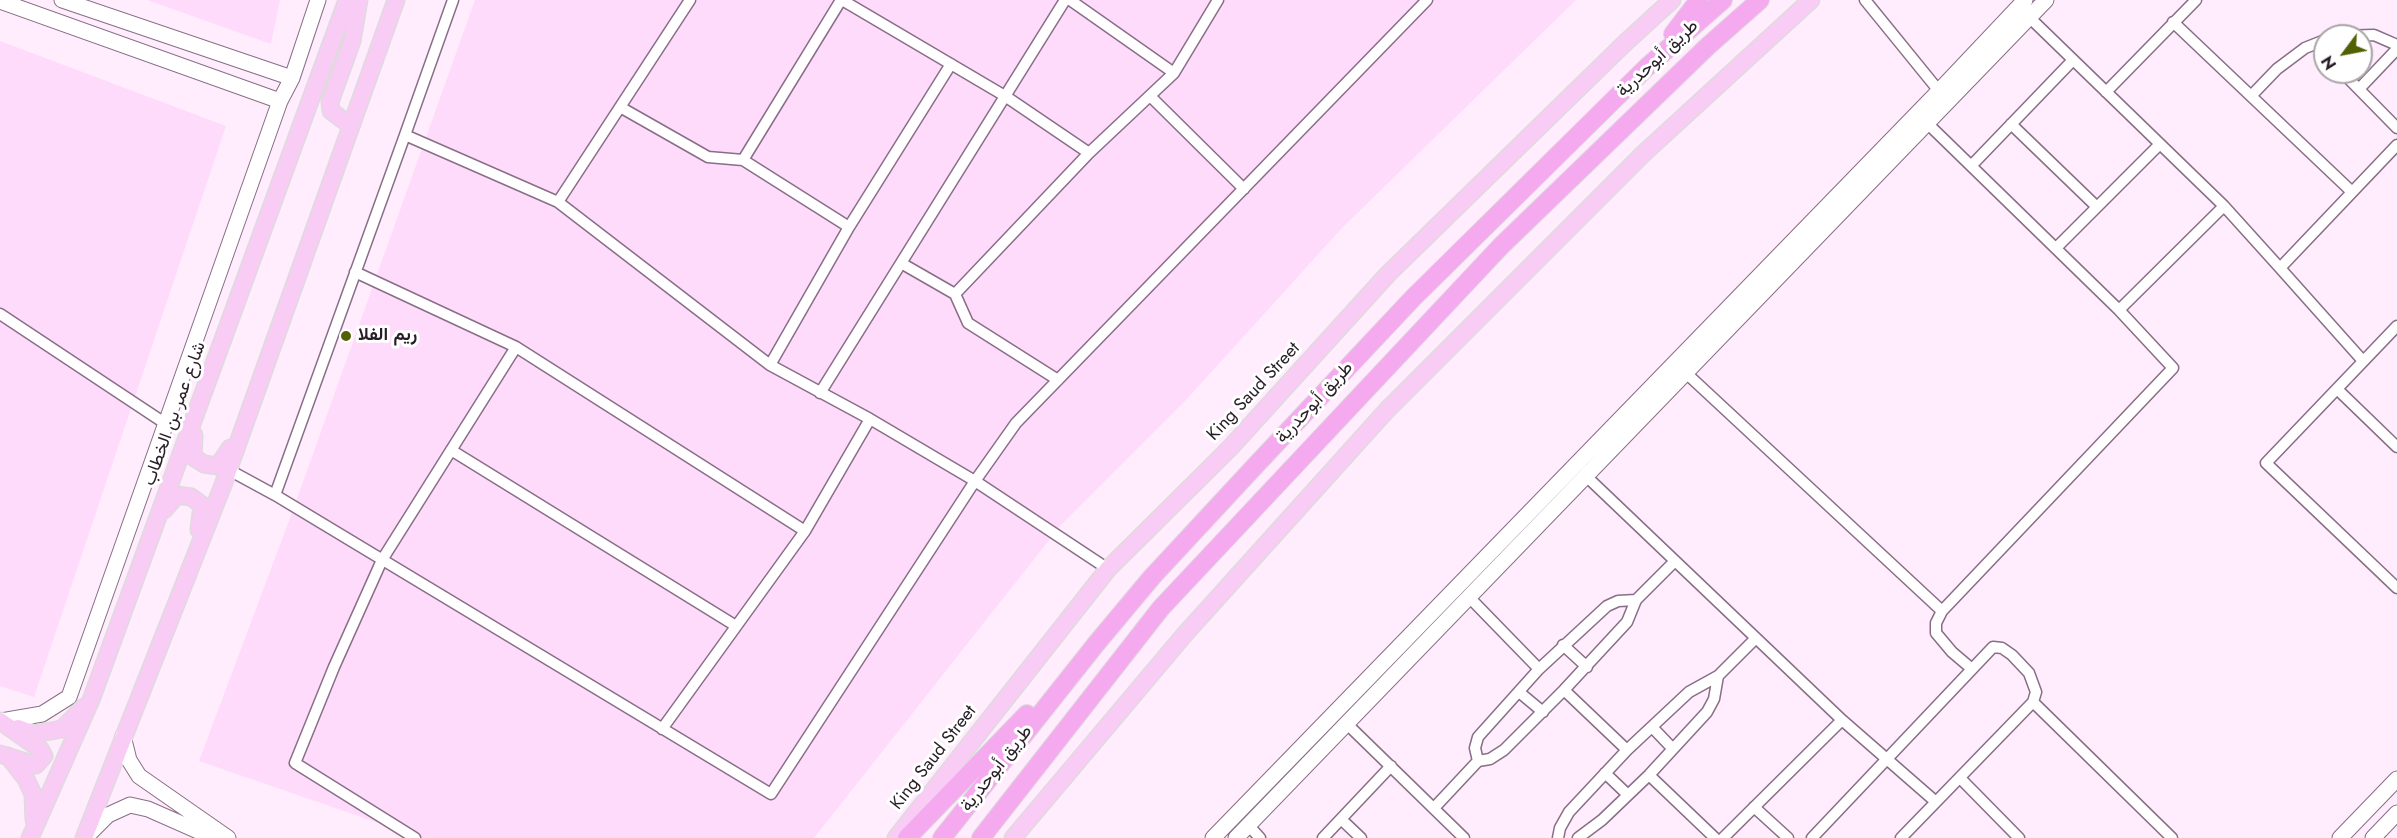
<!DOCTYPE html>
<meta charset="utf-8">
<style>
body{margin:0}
#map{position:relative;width:2397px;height:838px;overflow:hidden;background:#ffecfc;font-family:Jost,sans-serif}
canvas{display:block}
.north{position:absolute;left:2313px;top:24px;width:60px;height:60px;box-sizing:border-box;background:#fff;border:2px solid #a9a5a9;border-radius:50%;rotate:238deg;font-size:16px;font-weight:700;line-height:24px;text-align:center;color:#281e27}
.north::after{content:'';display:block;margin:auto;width:21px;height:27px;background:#526103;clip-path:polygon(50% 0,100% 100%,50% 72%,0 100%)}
</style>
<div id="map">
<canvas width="2397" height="838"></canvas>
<div class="north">N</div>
</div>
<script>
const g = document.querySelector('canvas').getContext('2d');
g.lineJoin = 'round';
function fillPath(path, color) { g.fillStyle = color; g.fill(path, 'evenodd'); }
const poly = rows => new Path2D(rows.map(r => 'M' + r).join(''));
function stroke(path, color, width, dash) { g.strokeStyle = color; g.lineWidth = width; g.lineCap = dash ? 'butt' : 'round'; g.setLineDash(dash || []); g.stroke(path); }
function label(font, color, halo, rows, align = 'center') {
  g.font = font + ' Jost,Vazirmatn,sans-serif'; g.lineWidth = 6; g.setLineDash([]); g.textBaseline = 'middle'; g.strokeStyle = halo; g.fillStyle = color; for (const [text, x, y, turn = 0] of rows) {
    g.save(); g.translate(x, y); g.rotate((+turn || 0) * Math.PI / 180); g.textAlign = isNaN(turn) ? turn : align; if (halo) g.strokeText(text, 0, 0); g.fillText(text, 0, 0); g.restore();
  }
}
fillPath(poly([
 [147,0,280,0,271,44],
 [475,0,1576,0,1343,227,1185,401,1061,525,814,838,422,838,199,761,293,510],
 [0,41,226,126,34,697,0,686]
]), '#ffdbfb');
const street = poly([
 [453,0,405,135,558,202],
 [690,0,558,202,770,365,870,419,975,481,1108,569],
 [842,0,1005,96,1089,153],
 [1070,0,1174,73],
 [1865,0,1939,91],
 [2029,17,2224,206,2280,268,2397,145],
 [2173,22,2351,191],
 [2339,36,2374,35,2397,45],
 [2315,44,2325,54],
 [2342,72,2397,128],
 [2359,89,2397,49],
 [2106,92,2196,0],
 [1150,96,1244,189],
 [2251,96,2277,69,2305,48,2325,40],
 [620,107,708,157,743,160],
 [2011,124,2097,207],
 [1971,166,2073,60],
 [849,227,951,64],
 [2056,248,2159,145],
 [901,263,955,294,1089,153,1174,73,1218,0],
 [2280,268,2363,361],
 [355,272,516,347,805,531],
 [955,294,968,323,1058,380],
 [2119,310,2224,206],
 [0,314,166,424],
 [2397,326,2266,463,2397,588],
 [770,365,849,227,743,160,841,0],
 [1686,373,1942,611,2173,368,2119,310,1927,123],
 [2337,389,2397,447],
 [820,393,1065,0],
 [451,450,736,626],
 [229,470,275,495,771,794,975,481,1016,423,1427,0],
 [1586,476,1842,720,1723,838],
 [275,495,405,135],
 [1469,597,1539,669],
 [1942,611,1936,623,1936,633,1952,652,1972,669],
 [1563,645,1587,667],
 [1564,690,1627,750],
 [1519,692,1543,712],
 [1842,720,1936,802],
 [1347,724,1464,838],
 [1652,727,1673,749],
 [662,729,805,531,870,419],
 [1478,761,1490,759,1504,750,1564,690,1627,622,1636,600],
 [1605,773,1628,795],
 [1649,775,1715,838],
 [1960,778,2019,838],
 [1754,807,1788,838],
 [1434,808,1478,761,1475,748,1478,737,1539,669,1607,606,1618,601,1636,600,1675,561],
 [1341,819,1361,838],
 [1248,825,1260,838],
 [415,838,295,763,334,667,382,560,516,347],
 [1323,838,1391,766],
 [1558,838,1560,828,1569,812,1627,750,1689,692,1718,676,1756,638],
 [1578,838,1602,820,1649,775,1707,712,1714,699,1718,676],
 [1812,838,1993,647,2002,648,2012,655,2029,673,2036,692,2033,702],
 [1901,838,2033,702,2172,838]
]);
const secondary = poly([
 [62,0,292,78],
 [0,1,280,101],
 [0,721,42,714,69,697,280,101,292,78,318,0],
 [123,736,129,760,139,776,228,838],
 [85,838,108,815,130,805,148,809,214,838],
 [1213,838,1939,91,2025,0],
 [1236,838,2046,0],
 [2340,838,2397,779],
 [2373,838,2397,813]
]);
const primary = poly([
 [352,124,343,120,331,111,330,102,352,41,359,0],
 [194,435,193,457,204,464,218,466,230,448],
 [164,510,177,495,191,497,202,505,199,530],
 [0,721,40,749,44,756,36,765,0,754],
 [18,728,34,734,62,729,84,707],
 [8,756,26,779,33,794,34,820],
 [30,838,91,700,347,0],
 [84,838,223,485,396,0],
 [896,838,1108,569,1230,448,1388,274,1625,43,1672,0],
 [1013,838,1185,634,1387,410,1643,154,1811,0]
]);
const highway = poly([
 [1673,34,1699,0],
 [907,838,1027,714],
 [942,838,1096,644,1152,577,1256,465,1413,298,1647,67,1723,0],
 [981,838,1161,608,1501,246,1708,46,1760,0]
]);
stroke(street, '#886e86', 13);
stroke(secondary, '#886e86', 17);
stroke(primary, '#dddbdc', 19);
stroke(highway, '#dddbdc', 20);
stroke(street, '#fff', 10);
stroke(secondary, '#fff', 15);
stroke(primary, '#f9ccf5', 16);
stroke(highway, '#f5aaef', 18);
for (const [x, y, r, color] of [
 [346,336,6,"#526103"]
]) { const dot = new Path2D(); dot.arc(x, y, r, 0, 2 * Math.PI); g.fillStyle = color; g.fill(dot); stroke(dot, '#fff', 2); }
label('18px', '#281e27', '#fff', [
 ["طريق أبوحدرية",1658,59,-43],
 ["King Saud Street",1254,392,-47],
 ["طريق أبوحدرية",1315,403,-47],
 ["شارع عمر بن الخطاب",175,414,-70],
 ["King Saud Street",934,758,-52],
 ["طريق أبوحدرية",997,769,-52]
]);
label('bold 18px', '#281e27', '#fff', [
 ["ريم الفلا",358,336]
], 'left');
</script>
